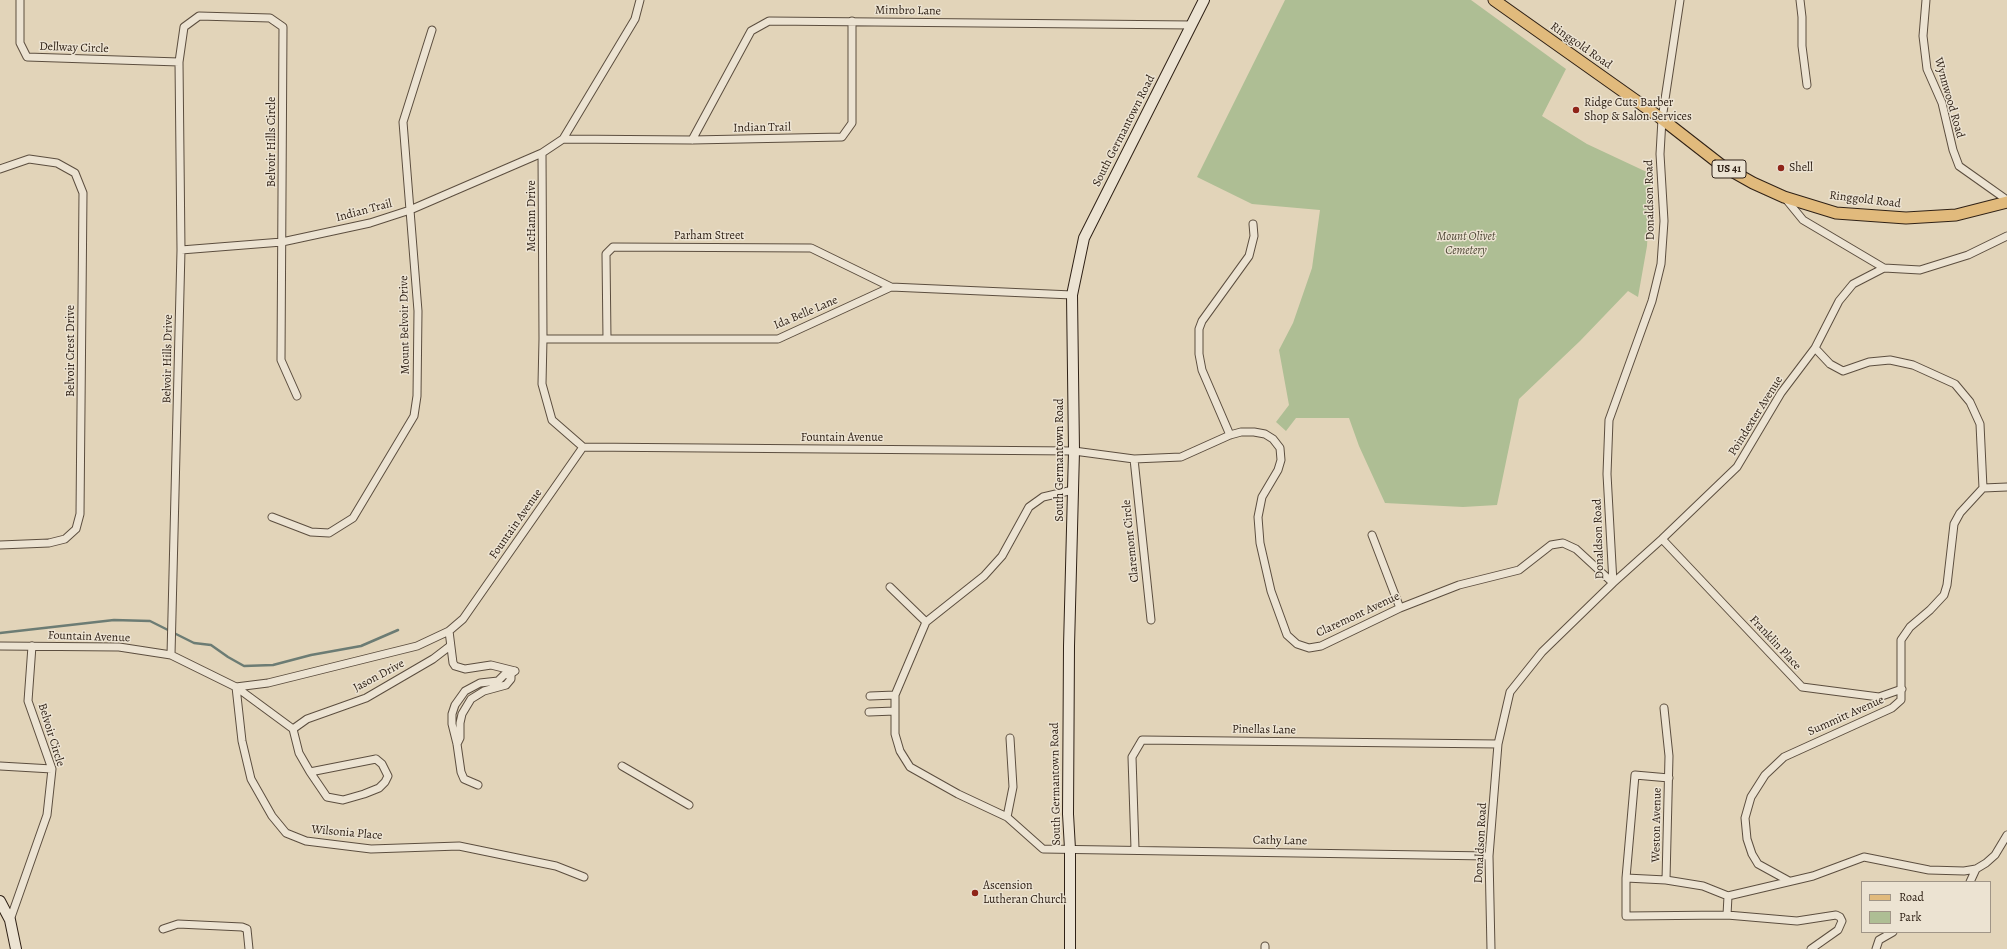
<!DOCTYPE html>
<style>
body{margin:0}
#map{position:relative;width:2007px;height:949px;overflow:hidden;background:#e2d4b9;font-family:Alegreya,serif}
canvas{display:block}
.legend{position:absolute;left:1861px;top:881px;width:130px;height:52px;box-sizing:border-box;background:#ece3d2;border:1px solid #a09587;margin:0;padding:5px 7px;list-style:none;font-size:12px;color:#2f2116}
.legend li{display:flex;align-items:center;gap:8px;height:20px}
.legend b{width:20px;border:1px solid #a09587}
</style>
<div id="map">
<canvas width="2007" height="949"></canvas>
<ul class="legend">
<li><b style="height:5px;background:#e1ba7c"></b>Road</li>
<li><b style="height:11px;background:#aebe94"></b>Park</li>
</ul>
</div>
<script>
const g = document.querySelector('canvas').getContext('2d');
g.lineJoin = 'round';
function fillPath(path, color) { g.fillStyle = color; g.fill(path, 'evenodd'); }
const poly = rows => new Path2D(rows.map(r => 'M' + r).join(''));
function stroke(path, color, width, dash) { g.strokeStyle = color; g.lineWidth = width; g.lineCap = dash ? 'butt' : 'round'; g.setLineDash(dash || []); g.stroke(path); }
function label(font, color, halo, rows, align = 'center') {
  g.font = font + ' Alegreya,serif'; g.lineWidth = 3; g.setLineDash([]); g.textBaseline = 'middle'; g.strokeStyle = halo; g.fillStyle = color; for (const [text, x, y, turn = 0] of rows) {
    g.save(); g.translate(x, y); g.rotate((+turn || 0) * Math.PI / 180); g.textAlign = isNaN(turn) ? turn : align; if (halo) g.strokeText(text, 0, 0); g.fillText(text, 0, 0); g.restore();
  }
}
fillPath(poly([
 [1285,0,1471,0,1566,69,1542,116,1587,144,1651,174,1647,246,1638,297,1628,291,1580,341,1519,399,1497,505,1463,507,1385,503,1359,446,1349,418,1296,418,1286,431,1276,422,1289,405,1279,350,1293,323,1312,268,1320,210,1252,204,1197,177]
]), '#aebe94');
stroke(poly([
 [0,633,114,620,150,621,194,643,211,645,228,657,244,666,273,665,311,655,361,646,398,630]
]), '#6c7c74', 2.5);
const street = poly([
 [20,0,20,43,27,57,179,62],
 [1800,0,1802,17,1802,46,1807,85],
 [1926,0,1923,36,1927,69,1942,103,1953,150,1959,166,2007,200],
 [563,139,692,140,842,137,852,123,852,21],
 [692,140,751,31,769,21,1192,25],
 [0,169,29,159,57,163,75,173,83,193,80,514,76,529,65,539,49,543,0,545],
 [1785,198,1803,220,1884,268,1920,270,1968,255,2007,236],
 [181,250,282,242,370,223,410,210,542,153],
 [543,339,778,339,891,287,1072,295],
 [607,339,606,254,613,247,811,248,891,287],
 [1230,435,1202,370,1199,354,1199,329,1202,321,1249,256,1254,236,1253,224],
 [583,447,552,420,542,384,543,339,542,153,563,139,635,19,640,0],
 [1134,459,1151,620],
 [1983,488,2007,487],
 [1073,490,1043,497,1029,507,1002,556,984,576,926,622,895,695,895,734,900,751,910,767,958,794,1007,817,1043,849,1489,856],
 [272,517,311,532,329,533,353,518,414,416,417,396,418,311,403,122,432,30],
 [1372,535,1400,608],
 [1662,539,1802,687,1879,697,1902,689],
 [890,587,926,622],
 [449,631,453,663,455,666,465,669,491,665,515,671],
 [0,646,119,647,171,655,236,687,268,683,417,646,449,631,463,619,583,447,1074,451,1134,459,1181,457,1230,435,1241,432,1254,432,1265,434,1273,439,1280,448,1281,460,1278,470,1262,497,1258,517,1260,543,1271,591,1287,635,1297,644,1309,648,1321,646,1400,608,1459,585,1519,570,1551,545,1563,543,1576,549,1613,583,1662,539,1737,467,1781,393,1815,348,1839,301,1853,284,1884,268],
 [171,655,181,250,179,62,184,27,199,16,270,18,283,27,281,360,297,396],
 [236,687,242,741,251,779,272,816,286,833,306,841,371,849,459,846,556,866,584,877],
 [236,687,293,729],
 [870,696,895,695],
 [1664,708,1669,756,1666,880,1703,886,1728,896],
 [869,712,895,711],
 [457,744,460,738,460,723,462,714,471,699,484,691,506,685,511,679,511,674],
 [376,759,382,764,388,776,385,782,379,788,364,794,343,800,327,797,310,772,376,759],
 [0,766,52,769],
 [622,766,689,805],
 [310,772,299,753,293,729,307,719,366,698,433,659,450,646],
 [478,785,464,779,461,772,457,744,452,724,452,714,455,705,465,691,480,683,498,681,504,675,511,674,515,671],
 [1007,817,1013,787,1010,738],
 [1135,849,1132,757,1142,740,1498,744],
 [1626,878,1635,775,1669,778],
 [1666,880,1626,878,1626,916,1727,915,1797,921,1836,915,1840,917,1842,921,1838,930,1811,949],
 [1789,881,1758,864,1752,854,1747,839,1745,818,1751,797,1765,775,1784,757,1892,708,1901,700,1901,640,1910,627,1930,610,1944,595,1947,585,1954,524,1960,513,1983,488,1980,424,1970,402,1955,384,1913,365,1890,360,1869,362,1843,371,1830,364,1815,348],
 [1970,882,1976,869],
 [1727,915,1728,896,1813,876,1864,857,1929,870,1964,871,1976,869,1986,863,1995,855,2007,835],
 [10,920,47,815,52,769,28,701,32,646],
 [163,929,178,924,242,927,247,929,249,949],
 [1265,949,1265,946],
 [1491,949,1489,856,1498,744,1510,692,1542,652,1613,583,1607,474,1609,420,1652,301,1661,264,1664,221,1660,154,1662,119,1680,0],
 [1876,949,1879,940,1893,932]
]);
const secondary = poly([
 [0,901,10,920,16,949],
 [1070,949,1070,849,1068,814,1069,646,1074,451,1072,295,1084,238,1204,0]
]);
const primary = poly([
 [1494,0,1662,119,1721,165,1753,183,1784,197,1836,213,1906,218,1956,215,2007,202]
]);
stroke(street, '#5c4e3f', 9);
stroke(secondary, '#2f2116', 12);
stroke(primary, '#2f2116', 13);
stroke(street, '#ece3d2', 7);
stroke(secondary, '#ece3d2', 10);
stroke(primary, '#e1ba7c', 11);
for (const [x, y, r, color] of [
 [1576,110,4,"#8f2418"],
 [1781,168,4,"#8f2418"],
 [975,893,4,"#8f2418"]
]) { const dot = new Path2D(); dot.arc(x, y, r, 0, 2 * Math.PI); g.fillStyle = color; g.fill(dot); stroke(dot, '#ece3d2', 1.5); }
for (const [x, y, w] of [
 [1729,169,34]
]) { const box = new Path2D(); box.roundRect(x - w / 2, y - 9, w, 18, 3); g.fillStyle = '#ece3d2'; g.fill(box); stroke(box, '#2f2116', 1); }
label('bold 11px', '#2f2116', null, [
 ["US 41",1729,169]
]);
label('12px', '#2f2116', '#ece3d2', [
 ["Mimbro Lane",908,11,1],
 ["Ringgold Road",1581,46,35],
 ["Dellway Circle",74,48,2],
 ["Wynnwood Road",1949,98,74],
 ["Indian Trail",762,128,-1],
 ["South Germantown Road",1124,131,-63],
 ["Belvoir Hills Circle",272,142,-90],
 ["Donaldson Road",1650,200,-91],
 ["Ringgold Road",1865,200,7],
 ["Indian Trail",364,211,-15],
 ["McHann Drive",532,216,-90],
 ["Parham Street",709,236],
 ["Ida Belle Lane",806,313,-23],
 ["Mount Belvoir Drive",405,325,-91],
 ["Belvoir Crest Drive",71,351,-90],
 ["Belvoir Hills Drive",168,359,-89],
 ["Poindexter Avenue",1756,416,-58],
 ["Fountain Avenue",842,438],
 ["South Germantown Road",1060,460,-90],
 ["Fountain Avenue",516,524,-55],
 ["Donaldson Road",1599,539,-92],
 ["Claremont Circle",1131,541,-96],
 ["Claremont Avenue",1358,615,-25],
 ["Fountain Avenue",89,637,2],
 ["Franklin Place",1775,643,47],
 ["Jason Drive",379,676,-28],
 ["Summitt Avenue",1846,716,-24],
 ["Pinellas Lane",1264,730,1],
 ["Belvoir Circle",51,735,73],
 ["South Germantown Road",1056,784,-91],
 ["Weston Avenue",1657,825,-89],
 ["Wilsonia Place",347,833,5],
 ["Cathy Lane",1280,841,1],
 ["Donaldson Road",1481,843,-87]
]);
label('12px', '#2f2116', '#ece3d2', [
 ["Ridge Cuts Barber",1584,103],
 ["Shop & Salon Services",1584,117],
 ["Shell",1789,168],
 ["Ascension",983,886],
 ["Lutheran Church",983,900]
], 'left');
label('italic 12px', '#4f4836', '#ece3d2', [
 ["Mount Olivet",1466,237],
 ["Cemetery",1466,251]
]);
</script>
